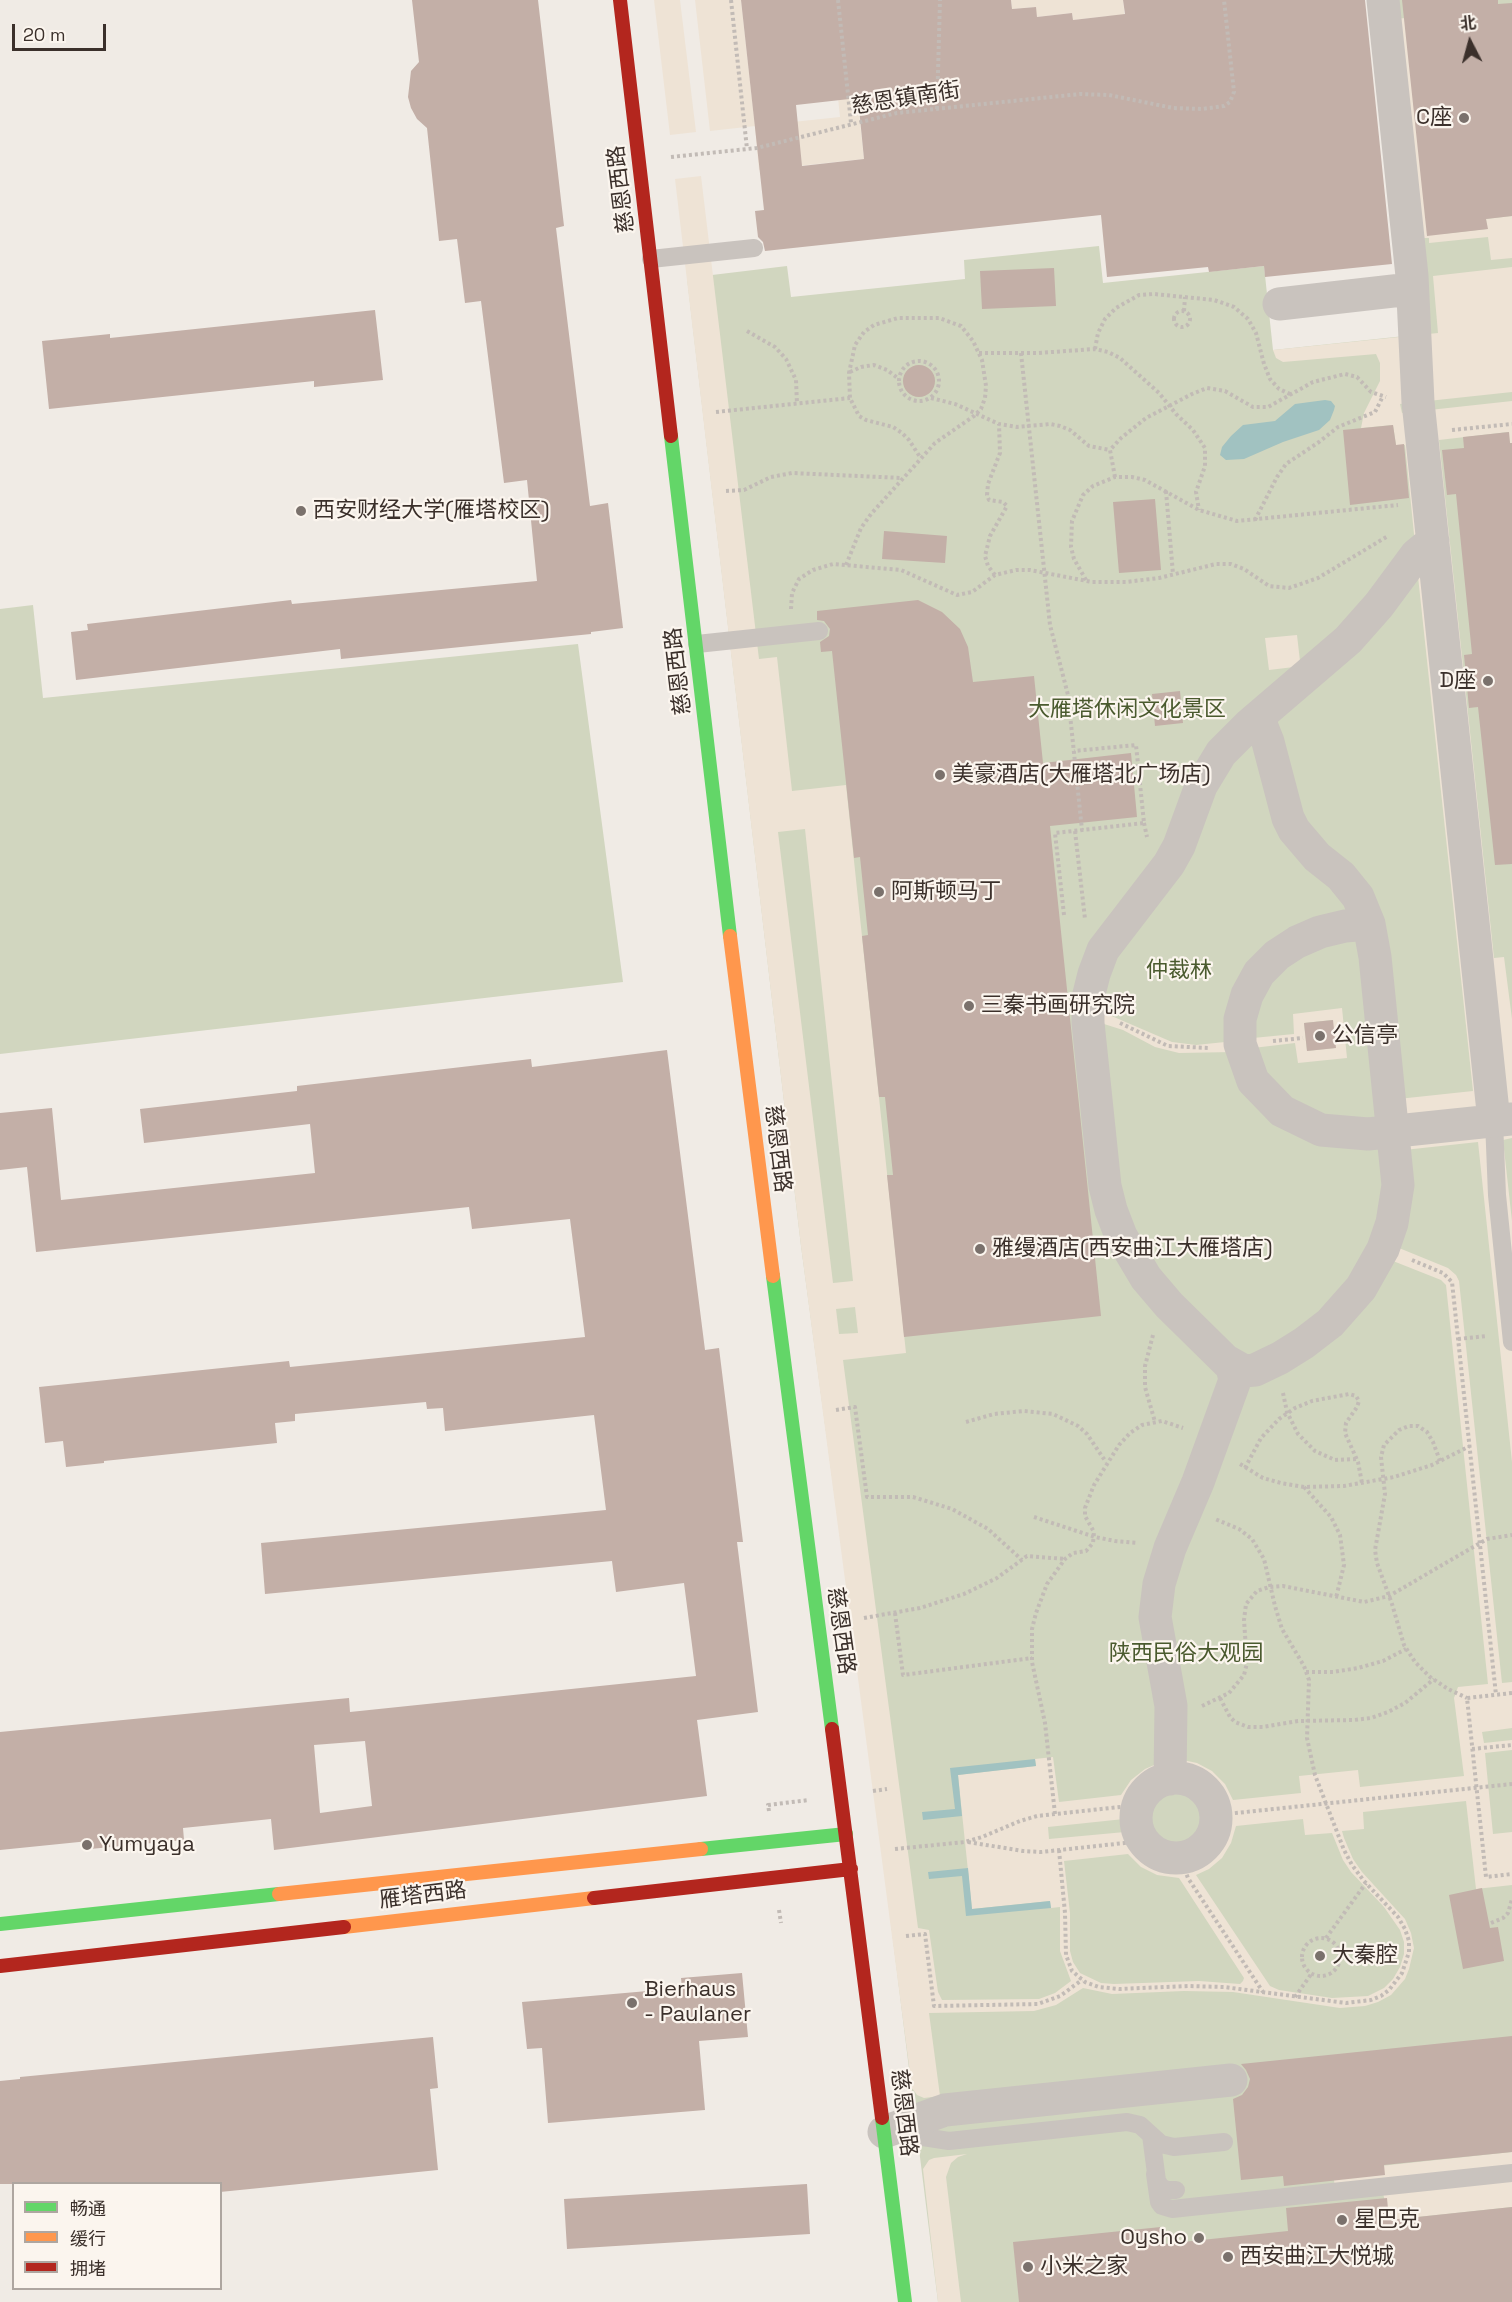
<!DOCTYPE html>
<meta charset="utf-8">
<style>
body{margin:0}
#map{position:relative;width:1512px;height:2302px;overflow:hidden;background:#f0ebe5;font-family:"Space Grotesk","Noto Sans SC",sans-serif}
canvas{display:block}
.legend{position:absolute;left:12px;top:2182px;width:210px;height:108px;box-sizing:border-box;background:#fbf5ee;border:2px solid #aea6a0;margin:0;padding:8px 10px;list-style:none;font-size:18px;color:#3b302b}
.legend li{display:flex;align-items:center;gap:12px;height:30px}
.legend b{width:30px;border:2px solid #aea6a0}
.north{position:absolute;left:1440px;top:12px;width:60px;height:60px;-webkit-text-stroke:4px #fbf5ee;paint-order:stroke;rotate:354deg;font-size:16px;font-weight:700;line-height:24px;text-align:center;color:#3b302b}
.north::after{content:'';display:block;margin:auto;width:21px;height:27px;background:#3b302b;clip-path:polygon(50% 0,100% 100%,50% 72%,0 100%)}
.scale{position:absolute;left:12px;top:24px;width:94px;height:27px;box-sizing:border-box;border:3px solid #3b302b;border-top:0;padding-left:8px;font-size:18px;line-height:21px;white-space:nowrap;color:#3b302b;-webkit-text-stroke:4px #fbf5ee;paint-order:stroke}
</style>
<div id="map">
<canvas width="1512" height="2302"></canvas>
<ul class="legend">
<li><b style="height:8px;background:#63d668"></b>畅通</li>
<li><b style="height:8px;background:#ff974d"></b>缓行</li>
<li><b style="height:8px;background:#b3261e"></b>拥堵</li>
</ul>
<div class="north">北</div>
<div class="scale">20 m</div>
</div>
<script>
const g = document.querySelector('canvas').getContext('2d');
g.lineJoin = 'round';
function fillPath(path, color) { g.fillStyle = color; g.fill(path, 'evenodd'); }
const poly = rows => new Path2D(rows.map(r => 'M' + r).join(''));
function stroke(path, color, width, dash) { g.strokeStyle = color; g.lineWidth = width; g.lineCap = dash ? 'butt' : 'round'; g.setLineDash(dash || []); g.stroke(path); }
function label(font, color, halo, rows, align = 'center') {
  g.font = font + ' "Space Grotesk","Noto Sans SC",sans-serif'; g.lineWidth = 4.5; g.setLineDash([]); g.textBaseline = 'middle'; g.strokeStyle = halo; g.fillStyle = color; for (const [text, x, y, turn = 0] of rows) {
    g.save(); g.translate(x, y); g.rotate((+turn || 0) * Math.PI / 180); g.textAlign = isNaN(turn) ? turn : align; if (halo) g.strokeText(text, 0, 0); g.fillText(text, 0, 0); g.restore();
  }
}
fillPath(poly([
 [1383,0,1512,0,1512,2302,938,2302,878,1819,801,1246,687,278,787,266,791,297,965,279,964,260,1099,246,1103,283,1264,266,1273,350,1414,335],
 [33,605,43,698,578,644,623,982,0,1054,0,609]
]), '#d1d6bf');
fillPath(poly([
 [654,0,680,0,696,132,670,135],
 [695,0,741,0,755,126,840,117,828,0,847,0,864,159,759,170,755,126,710,131],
 [1011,0,1123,0,1132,83,1108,16,1073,20,1072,13,1037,17,1035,7,1012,9],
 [1406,18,1442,234,1487,229,1486,219,1512,216,1512,258,1491,260,1488,237,1429,243,1429,238,1423,238,1394,19],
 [701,176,759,659,777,657,792,791,846,785,906,1353,843,1360,918,1928,929,1930,938,1992,942,2000,1039,1999,1055,1993,1071,1981,1060,1951,1060,1907,1051,1908,1050,1901,972,1909,958,1775,1036,1766,1035,1759,1053,1757,1059,1802,1121,1795,1131,1780,1145,1769,1161,1762,1164,1714,1161,1689,1148,1629,1149,1592,1154,1568,1227,1382,1224,1370,1168,1317,1141,1285,1122,1256,1106,1221,1097,1187,1080,1024,1080,998,1086,972,1095,947,1163,858,1198,773,1214,749,1234,728,1299,673,1294,667,1269,670,1265,638,1297,635,1300,661,1305,668,1359,616,1415,544,1405,445,1396,445,1393,425,1361,428,1364,413,1380,381,1380,363,1376,354,1283,362,1276,358,1273,350,1438,333,1433,276,1512,267,1512,392,1400,404,1402,413,1512,401,1512,443,1510,443,1508,432,1439,440,1494,958,1504,957,1512,1019,1512,1138,1503,1140,1512,1221,1512,1462,1478,1142,1404,1150,1405,1166,1403,1201,1393,1242,1394,1245,1399,1248,1448,1268,1456,1275,1459,1281,1502,1683,1512,1682,1512,1728,1482,1732,1484,1743,1512,1740,1512,1750,1485,1753,1493,1834,1512,1832,1512,1885,1476,1889,1466,1801,1363,1812,1364,1829,1342,1831,1344,1838,1353,1859,1362,1872,1405,1919,1411,1933,1414,1948,1409,1969,1405,1979,1391,1995,1378,2002,1365,2006,1340,2008,1233,1992,1184,1991,1112,1994,1083,1988,1056,2005,1034,2011,929,2013,940,2096,924,2098,917,2095,912,2088,801,1246,675,179],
 [1417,567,1473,1091,1398,1099,1397,1082,1393,1082,1376,936,1368,907,1360,890,1351,879,1313,846,1297,826,1289,806,1267,722,1355,644,1390,605],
 [1251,734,1255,734,1261,737,1280,806,1292,837,1310,856,1344,884,1352,895,1359,913,1357,918,1351,921,1322,926,1297,936,1266,959,1254,974,1243,993,1232,1039,1225,1042,1196,1045,1172,1042,1100,1011,1096,1004,1098,989,1102,973,1114,948,1156,897,1180,861,1205,796,1218,770],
 [805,829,853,1281,833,1283,778,832],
 [1356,930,1363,931,1367,938,1384,1083,1380,1084,1384,1123,1378,1128,1357,1131,1324,1127,1294,1114,1265,1089,1249,1061,1250,1051,1253,1048,1295,1043,1298,1063,1347,1058,1342,1008,1293,1014,1294,1034,1253,1038,1246,1035,1244,1027,1247,1008,1257,986,1276,962,1294,948,1317,938],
 [1332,1020,1335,1048,1307,1051,1304,1023],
 [1104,1024,1123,1030,1155,1047,1179,1053,1233,1052,1253,1089,1273,1111,1286,1120,1307,1131,1330,1138,1360,1140,1378,1138,1386,1144,1389,1166,1389,1196,1383,1225,1372,1253,1356,1280,1336,1306,1311,1328,1283,1347,1251,1363,1239,1360,1184,1310,1152,1272,1141,1256,1125,1224,1115,1196,1098,1032,1101,1026],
 [1388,1259,1441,1280,1446,1285,1488,1684,1458,1687,1454,1698,1464,1776,1360,1787,1358,1770,1299,1776,1301,1793,1233,1800,1225,1784,1212,1771,1197,1763,1178,1759,1180,1715,1176,1679,1164,1627,1163,1612,1165,1593,1171,1568,1244,1383,1289,1360,1329,1331,1358,1302,1384,1261],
 [855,1307,858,1333,839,1334,836,1309],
 [1173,1787,1185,1788,1196,1794,1203,1803,1207,1814,1206,1827,1200,1837,1191,1845,1179,1849,1167,1848,1157,1842,1149,1833,1145,1821,1146,1809,1152,1798,1161,1790],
 [1124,1819,1125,1832,1049,1839,1048,1827],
 [1303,1819,1305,1835,1332,1833,1343,1860,1351,1872,1384,1907,1400,1930,1404,1942,1404,1954,1400,1967,1393,1979,1384,1988,1368,1996,1332,1998,1279,1990,1270,1986,1196,1875,1209,1869,1222,1858,1231,1843,1236,1826],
 [1128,1854,1141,1867,1157,1875,1179,1878,1244,1978,1243,1981,1240,1984,1199,1981,1114,1984,1101,1983,1080,1973,1073,1962,1070,1951,1070,1913,1064,1861],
 [1512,2152,1512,2207,1389,2220,1383,2193,1336,2198,1333,2171],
 [967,2154,958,2157,951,2163,946,2177,961,2302,938,2302,923,2169,929,2160,934,2158]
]), '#eee3d5');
fillPath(poly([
 [1325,400,1331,401,1335,406,1334,410,1330,420,1319,430,1283,442,1244,459,1226,460,1220,455,1222,447,1231,436,1243,425,1275,421,1295,404],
 [1035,1759,1036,1766,958,1775,962,1816,923,1820,922,1812,955,1809,950,1768],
 [968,1868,972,1909,1050,1901,1051,1908,966,1916,962,1876,929,1879,928,1872]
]), '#a1c2c1');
fillPath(poly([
 [412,0,538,0,564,226,556,228,590,506,608,503,623,628,591,632,591,634,341,659,340,649,76,680,71,632,88,630,87,624,291,600,292,604,537,581,527,480,504,483,481,301,465,303,457,239,439,241,427,128,417,119,411,108,408,97,411,71,419,62],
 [741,0,1011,0,1012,9,1036,7,1037,17,1072,13,1073,20,1125,14,1123,0,1365,0,1392,264,1265,277,1264,266,1209,272,1208,267,1107,277,1101,215,765,251,763,242,758,237,755,211,764,210],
 [858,98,864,159,802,166,796,105],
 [1402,0,1498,0,1498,4,1512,3,1512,216,1486,219,1488,229,1427,236],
 [1054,268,1056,306,982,309,980,271],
 [375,310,383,380,314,387,314,381,49,409,42,341,110,334,110,338],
 '903 381a16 16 0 1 1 32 0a16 16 0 1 1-32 0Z',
 [1393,425,1396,445,1404,444,1409,498,1350,505,1343,430],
 [1509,432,1510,443,1512,443,1512,864,1495,865,1478,707,1469,708,1464,655,1472,654,1456,494,1447,495,1442,450,1464,448,1463,437],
 [1155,499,1161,570,1119,573,1113,502],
 [884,531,947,536,945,563,882,559],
 [918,600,942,612,960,629,968,647,973,682,1034,676,1043,763,1131,753,1137,817,1050,826,1101,1316,904,1337,887,1175,893,1175,885,1097,879,1097,862,936,868,935,860,857,854,858,832,651,821,652,820,642,829,636,830,629,824,621,817,620,817,611],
 [1180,691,1183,723,1155,726,1152,694],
 [1333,1020,1336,1048,1307,1051,1304,1023],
 [667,1050,705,1350,719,1348,743,1542,737,1542,758,1712,697,1720,707,1796,274,1850,271,1819,183,1828,184,1840,90,1849,89,1841,0,1850,0,1732,349,1698,350,1712,696,1676,684,1583,616,1592,612,1561,265,1594,261,1543,606,1510,594,1415,445,1431,443,1408,427,1409,426,1402,295,1414,295,1421,275,1423,277,1443,104,1461,104,1463,66,1467,63,1441,45,1443,39,1387,289,1361,290,1367,585,1337,570,1219,472,1229,469,1207,36,1252,27,1167,0,1170,0,1113,52,1108,61,1200,315,1173,310,1124,144,1143,140,1109,297,1091,297,1086,531,1059,532,1067],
 [365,1741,372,1806,320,1813,314,1745],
 [1482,1888,1490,1928,1498,1927,1504,1961,1463,1969,1449,1895],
 [742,1973,748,2037,699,2041,705,2110,548,2123,542,2048,527,2049,522,2002,682,1988,681,1978],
 [1512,2036,1512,2152,1384,2165,1385,2175,1284,2186,1283,2176,1241,2180,1233,2099,1242,2095,1248,2087,1250,2079,1246,2070,1241,2064],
 [433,2037,438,2088,430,2089,438,2170,220,2192,220,2184,0,2184,0,2081,20,2079,20,2077],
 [807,2184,810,2234,567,2249,564,2199],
 [1387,2198,1389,2220,1512,2207,1512,2302,1019,2302,1013,2242,1161,2227,1163,2244,1288,2231,1286,2208]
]), '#c3afa7');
stroke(poly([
 [731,0,747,149],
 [838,0,851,123],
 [937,109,940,0],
 [671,157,757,148,897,113,1080,94,1109,95,1173,108,1202,109,1224,106,1230,102,1234,92,1224,0],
 '1174 319a8 8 0 1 1 16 0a8 8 0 1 1-16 0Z',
 [1184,311,1185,297],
 [747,331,775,347,786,359,796,380,797,404],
 [1095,349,1098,333,1105,319,1116,308,1139,295,1154,294,1214,300,1234,307,1248,319,1256,333,1264,364,1270,379,1279,389,1292,395],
 [979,353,1038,353,1095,349,1108,352,1120,358,1159,393,1176,414,1193,430,1205,448,1205,466,1196,492,1199,510],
 [1021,353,1050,625,1068,695,1082,830,1144,823,1136,745,1074,751],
 '899 381a20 20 0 1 1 40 0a20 20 0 1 1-40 0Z',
 [850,372,861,367,874,365,887,370,899,379],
 [931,398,955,404,999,424,1017,427,1050,424,1060,426,1070,430,1089,446,1110,450],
 [716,412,850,398],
 [1452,430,1512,424],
 [1115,477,1110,450,1121,438,1146,418,1192,394,1207,388,1225,391,1253,407,1268,407,1313,382,1345,374,1357,377,1371,392,1386,397],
 [726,491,744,490,771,477,792,473,902,478],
 [1166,491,1173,574],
 [1255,520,1277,477,1286,464,1319,442,1338,427,1375,412,1383,396],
 [846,565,861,528,871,514,935,443,974,416,981,409,985,398,986,386,982,360,973,341,961,326,939,318,898,318,874,325,864,332,855,345,849,373,850,398,859,416,866,420,893,427,902,433,909,440,920,457],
 [995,575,988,566,985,556,990,536,1007,506,1003,502,989,500,987,495,988,484,1000,453,999,424],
 [1086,580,1074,559,1071,547,1072,521,1083,495,1093,486,1115,477,1132,477,1145,480,1199,510,1237,521,1398,505],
 [791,609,792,593,799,579,813,570,833,564,901,570,957,595,972,592,995,575,1016,570,1030,570,1092,582,1126,582,1159,578,1216,564,1231,564,1244,569,1269,586,1289,588,1318,578,1388,536],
 [1144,823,1147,837],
 [1075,831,1085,919],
 [1064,915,1055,833,1082,830],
 [1120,1023,1168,1046,1209,1048],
 [1273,1041,1303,1038],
 [1412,1260,1443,1273,1452,1282,1496,1695],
 [1153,1335,1145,1366,1145,1387,1155,1422],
 [1458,1339,1487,1336],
 [1283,1393,1287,1412,1298,1434,1315,1451,1335,1460,1356,1459],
 [836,1410,855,1407,867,1497,913,1497,952,1509,988,1529,1022,1560],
 [966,1422,994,1414,1024,1411,1053,1414,1078,1426,1087,1434,1106,1462],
 [1440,1461,1433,1442,1427,1432,1418,1426,1409,1426,1399,1430,1384,1445,1381,1457,1385,1494,1375,1550,1377,1563,1392,1604,1404,1645,1415,1662,1430,1677,1448,1689,1467,1698],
 [1240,1464,1263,1478,1281,1483,1304,1487,1344,1486,1394,1477,1432,1465,1470,1446],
 [1245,1468,1261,1438,1279,1419,1295,1408,1312,1401,1349,1394,1356,1396,1359,1401,1357,1407,1346,1423,1345,1433,1358,1462,1362,1483],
 [1304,1487,1331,1517,1340,1535,1344,1565,1336,1598],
 [1034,1517,1095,1537,1115,1541,1138,1543],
 [895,1613,903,1675,1032,1658],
 [864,1618,920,1608,964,1594,997,1578,1027,1556,1065,1559],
 [1306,1672,1333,1672,1358,1668,1383,1661,1406,1649],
 [1512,1693,1467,1698,1486,1877,1512,1874],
 [1220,1698,1230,1717,1235,1722,1248,1727,1263,1727,1298,1721,1354,1720,1371,1718,1388,1712,1405,1703,1434,1679],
 [1202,1706,1229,1693,1244,1675,1247,1663,1244,1620,1246,1604,1257,1591,1269,1587,1283,1586,1364,1602,1389,1596,1487,1539,1512,1535],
 [1472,1749,1512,1745],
 [873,1791,887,1789],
 [769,1811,768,1805,809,1800],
 [1055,1814,1045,1723,1032,1662,1032,1629,1036,1613,1047,1584,1065,1559,1073,1553,1086,1551,1093,1543,1094,1532,1085,1516,1085,1508,1094,1485,1119,1445,1130,1433,1142,1425,1162,1421,1183,1428],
 [1217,1815,1512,1784],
 [968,1842,1023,1851,1041,1852,1143,1841],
 [895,1849,965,1842,982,1837,1020,1821,1037,1816,1138,1805],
 [1059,1850,1065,1913,1066,1955,1072,1971,1085,1982,1099,1987,1119,1989,1188,1986,1224,1987,1346,2003,1371,2000,1381,1996,1389,1990,1402,1973,1409,1952,1409,1941,1405,1929,1398,1917,1364,1881,1352,1865,1344,1850,1315,1775,1307,1738,1309,1680,1304,1666,1282,1629,1275,1606,1264,1559,1252,1539,1239,1529,1215,1519],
 [1180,1858,1188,1878,1263,1992],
 [779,1910,781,1923],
 [1491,1923,1503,1918,1508,1913,1512,1899],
 [906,1936,925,1934,934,2006,1038,2004,1060,1996,1082,1980],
 [1326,1938,1366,1883],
 '1302 1957a19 19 0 1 1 38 0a19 19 0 1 1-38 0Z',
 [1295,1997,1312,1973]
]), '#c2bbb6', 4, [3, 3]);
stroke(poly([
 [651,259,754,248],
 [697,644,819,631],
 [1494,1121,1497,1195,1512,1342],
 [897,2133,949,2141,1127,2122,1140,2125,1161,2144,1174,2147,1224,2142],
 [1151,2135,1157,2181,1161,2187,1167,2190,1176,2190],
 [1155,2174,1159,2202,1162,2206,1172,2209,1512,2173]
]), '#c9c3be', 18);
stroke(poly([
 [1412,276,1418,402,1494,1121],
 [1279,304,1402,290,1410,284,1412,276,1383,0],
 [1369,924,1345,926,1320,932,1297,942,1277,955,1259,973,1247,995,1240,1019,1240,1044,1253,1081,1282,1111,1321,1130,1368,1134,1512,1119],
 [1228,1362,1244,1371,1255,1370,1280,1358,1304,1343,1330,1323,1361,1288,1383,1249,1392,1223,1398,1185,1375,957,1369,924,1358,897,1341,876,1317,857,1294,830,1288,818,1268,742,1258,717],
 '1136 1818a40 40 0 1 1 80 0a40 40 0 1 1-80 0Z',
 [1170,1779,1171,1706,1155,1617,1159,1584,1170,1548,1198,1482,1235,1380,1232,1367,1169,1305,1146,1278,1121,1236,1111,1210,1105,1186,1088,1023,1088,998,1094,974,1103,950,1169,864,1179,846,1201,786,1221,753,1250,724,1348,640,1379,605,1416,555,1433,541],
 [884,2132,945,2110,1231,2080]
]), '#c9c3be', 33);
stroke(poly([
 [671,436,730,936],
 [773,1276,832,1729],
 [701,1849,846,1834],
 [0,1924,279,1894],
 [882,2118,905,2302]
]), '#63d668', 14);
stroke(poly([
 [730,936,773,1276],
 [279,1894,701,1849],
 [344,1927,594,1898]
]), '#ff974d', 14);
stroke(poly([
 [620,0,671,436],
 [832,1729,882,2118],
 [594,1898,851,1869],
 [0,1966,344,1927]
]), '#b3261e', 14);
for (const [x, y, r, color] of [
 [1464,118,6,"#7a716c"],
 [301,511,6,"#7a716c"],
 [1488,681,6,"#7a716c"],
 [940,775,6,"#7a716c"],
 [879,892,6,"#7a716c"],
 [969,1006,6,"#7a716c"],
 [1320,1036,6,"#7a716c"],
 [980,1249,6,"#7a716c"],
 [87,1845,6,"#7a716c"],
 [1320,1956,6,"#7a716c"],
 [632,2003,6,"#7a716c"],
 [1342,2220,6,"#7a716c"],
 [1199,2238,6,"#7a716c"],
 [1228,2257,6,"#7a716c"],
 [1028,2267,6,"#7a716c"]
]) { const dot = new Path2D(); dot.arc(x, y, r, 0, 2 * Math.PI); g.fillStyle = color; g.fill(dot); stroke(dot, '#fbf5ee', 2); }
label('22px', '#3b302b', '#fbf5ee', [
 ["慈恩镇南街",906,99,-9],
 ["慈恩西路",622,189,-97],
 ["慈恩西路",679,671,-97],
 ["慈恩西路",777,1149,83],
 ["慈恩西路",840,1631,82],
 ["雁塔西路",423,1896,-7],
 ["慈恩西路",903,2113,83]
]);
label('22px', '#3b302b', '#fbf5ee', [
 ["C座",1452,118,"right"],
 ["西安财经大学(雁塔校区)",313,511],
 ["D座",1476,681,"right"],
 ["美豪酒店(大雁塔北广场店)",952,775],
 ["阿斯顿马丁",891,892],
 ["三秦书画研究院",981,1006],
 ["公信亭",1332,1036],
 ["雅缦酒店(西安曲江大雁塔店)",992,1249],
 ["Yumyaya",99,1845],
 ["大秦腔",1332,1956],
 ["Bierhaus",644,1990],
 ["- Paulaner",644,2015],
 ["星巴克",1354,2220],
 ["Oysho",1187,2238,"right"],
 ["西安曲江大悦城",1240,2257],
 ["小米之家",1040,2267]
], 'left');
label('22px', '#4a5a2e', '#fbf5ee', [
 ["大雁塔休闲文化景区",1127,710],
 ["仲裁林",1179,971],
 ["陕西民俗大观园",1186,1654]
]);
</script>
